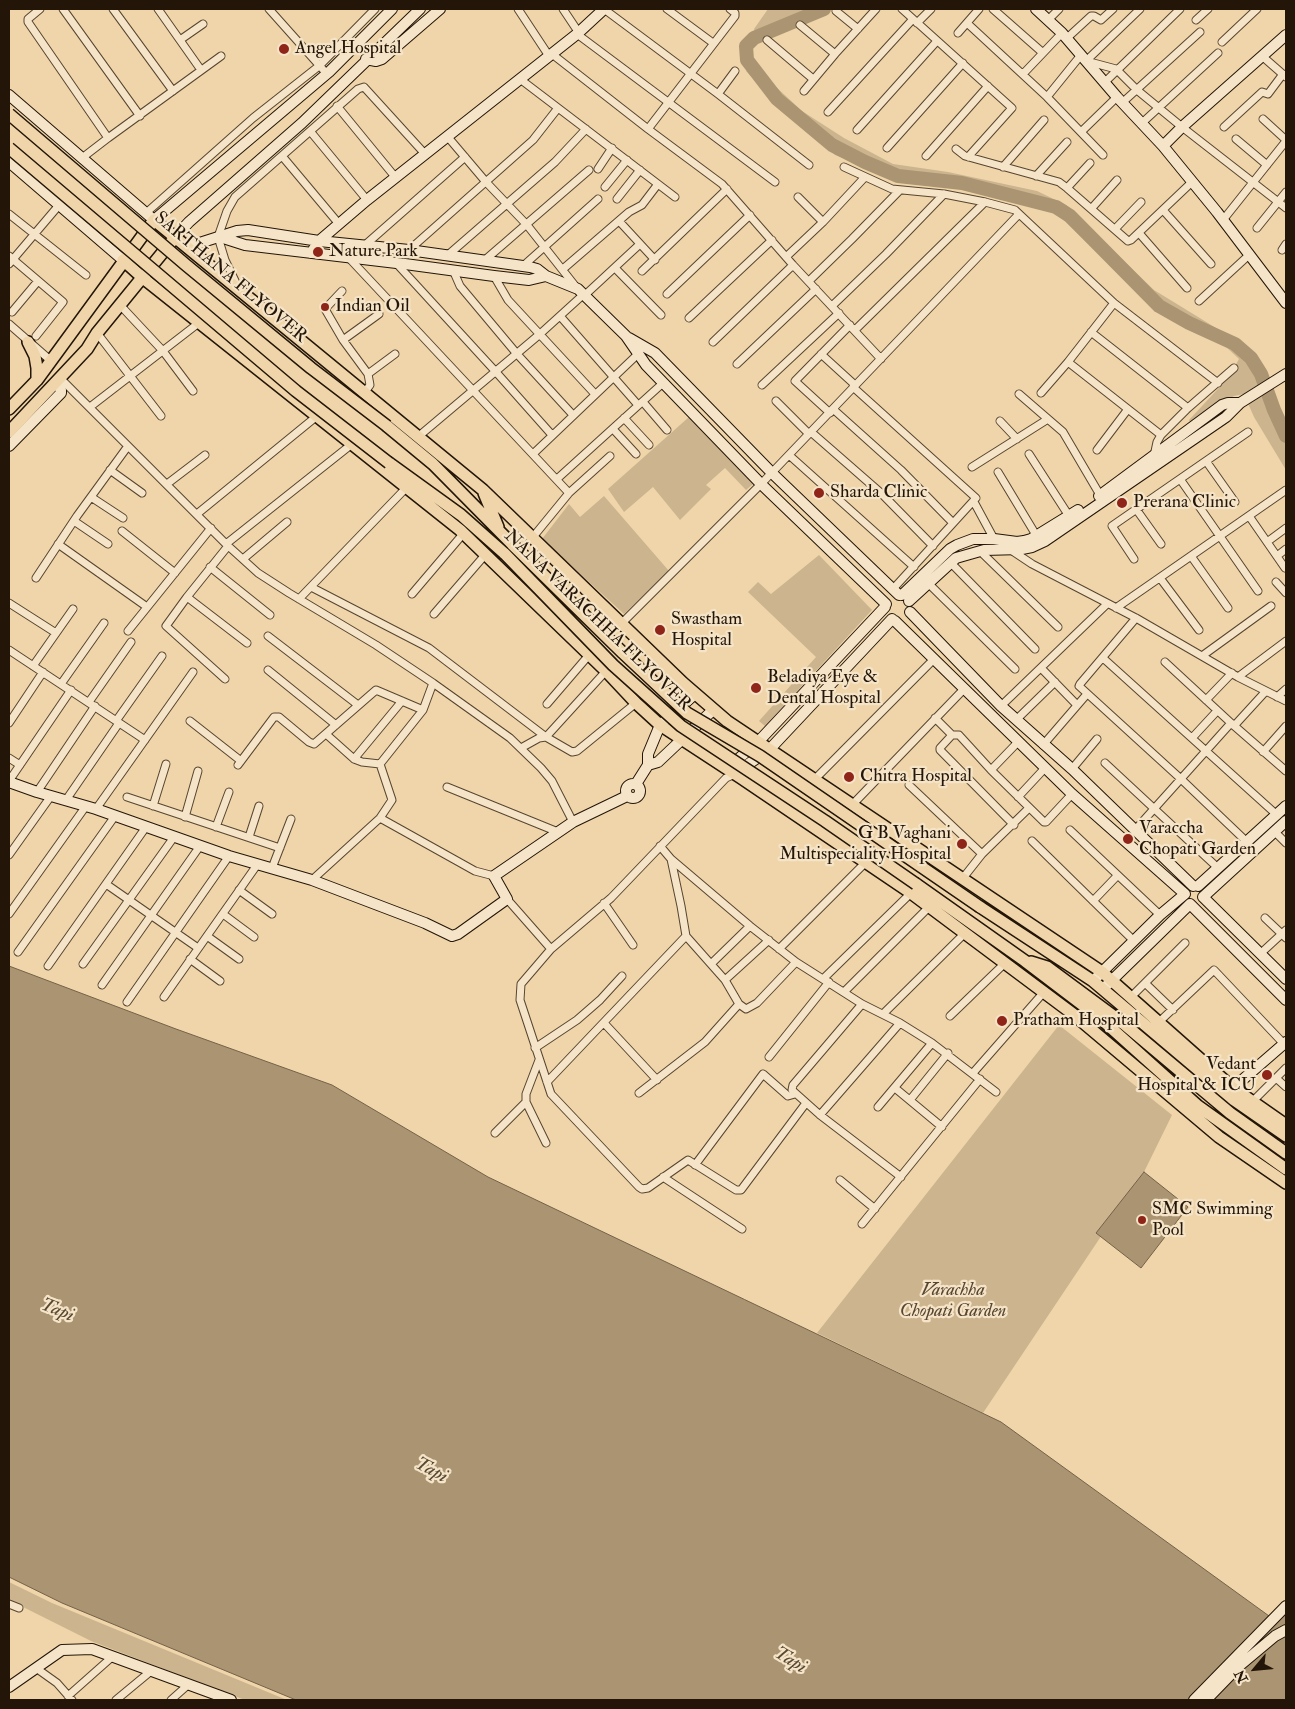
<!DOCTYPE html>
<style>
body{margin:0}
#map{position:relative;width:1295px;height:1709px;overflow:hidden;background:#efd5a9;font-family:"IM FELL Double Pica",serif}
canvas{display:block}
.frame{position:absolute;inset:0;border:10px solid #231508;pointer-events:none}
.north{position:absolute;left:1230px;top:1644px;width:50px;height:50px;-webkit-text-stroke:4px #f5e4c7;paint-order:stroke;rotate:242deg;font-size:14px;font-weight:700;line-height:20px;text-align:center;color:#231508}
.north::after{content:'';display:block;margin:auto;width:18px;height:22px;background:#231508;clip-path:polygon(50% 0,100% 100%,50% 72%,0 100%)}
</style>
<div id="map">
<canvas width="1295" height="1709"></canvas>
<div class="frame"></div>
<div class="north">N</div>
</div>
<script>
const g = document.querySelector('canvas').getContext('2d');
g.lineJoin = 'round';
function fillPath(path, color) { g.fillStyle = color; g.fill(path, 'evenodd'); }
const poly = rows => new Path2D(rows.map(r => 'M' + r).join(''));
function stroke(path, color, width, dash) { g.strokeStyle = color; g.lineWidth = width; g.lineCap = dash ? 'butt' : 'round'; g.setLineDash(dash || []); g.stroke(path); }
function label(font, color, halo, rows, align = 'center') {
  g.font = font + ' "IM FELL Double Pica",serif'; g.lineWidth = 4.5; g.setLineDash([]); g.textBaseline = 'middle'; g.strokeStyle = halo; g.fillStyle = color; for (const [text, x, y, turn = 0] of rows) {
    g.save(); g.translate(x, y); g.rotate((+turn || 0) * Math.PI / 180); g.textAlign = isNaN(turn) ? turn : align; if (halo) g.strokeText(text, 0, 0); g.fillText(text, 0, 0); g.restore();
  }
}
fillPath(poly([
 [768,9,830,9,758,42,754,29],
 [746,71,761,73,802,111,844,138,893,164,948,172,1037,191,1066,205,1154,290,1234,339,1251,353,1265,376,1286,421,1286,470,1254,417,1244,394,1234,396,1217,405,1191,424,1189,420,1229,377,1239,359,1223,344,1158,307,1135,289,1053,210,985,193,891,176,835,155,770,96],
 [689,417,753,484,746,490,725,468,706,485,711,489,680,520,653,487,624,512,608,489],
 [604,496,669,571,624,614,542,539,569,504,580,517],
 [819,555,872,610,765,726,759,721,816,657,748,592,758,582,771,594],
 [1059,1025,1172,1115,1144,1172,983,1413,817,1333],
 [9,1582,52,1603,287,1700,245,1700,91,1641,9,1600]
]), '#ccb48e');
const water = poly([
 [9,966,176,1029,332,1085,488,1177,1001,1422,1276,1621,1286,1633,1286,1700,296,1700,62,1603,9,1577,9,966],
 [1144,1172,1188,1207,1141,1268,1096,1233,1144,1172]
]);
fillPath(water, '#aa9472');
stroke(water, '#746148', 1);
stroke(poly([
 [824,9,754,38,746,46,747,60,777,99,832,145,865,162,898,176,962,183,1056,207,1070,216,1159,306,1189,323,1235,344,1251,358,1261,374,1274,410,1286,436],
 [1276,1621,1286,1616]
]), '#aa9472', 14);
const street = poly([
 [40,9,28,19,28,22,108,138],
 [63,9,140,116],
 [113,9,173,91],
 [158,9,201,70],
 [269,9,327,74],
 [518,9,549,56],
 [563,9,579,33],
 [604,9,718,94,809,165],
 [667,9,713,43],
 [902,9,1012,108,968,157],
 [993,9,1043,53],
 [836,11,858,29],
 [1048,20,1059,9],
 [1196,20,1208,9],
 [917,23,931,9],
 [967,23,1047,97,1103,155],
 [800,25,835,54],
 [958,33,979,9],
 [577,34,775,182],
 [1066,39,1091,16,1094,16,1101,20,1113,9],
 [180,40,203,24],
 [767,40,813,79],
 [1222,42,1257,9],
 [552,54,648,129,722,184,793,265,881,359],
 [1262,56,1286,77],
 [1086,61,1116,69,1137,90,1182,127,1286,208],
 [1086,61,1140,9],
 [1023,74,1062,33],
 [520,79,675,197],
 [1105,82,1180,9],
 [804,91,835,54,876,9],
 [718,94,735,71],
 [1047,97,1081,55],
 [1123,102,1200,32],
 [337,106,396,178],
 [828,112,913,19],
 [1263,119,1286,140],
 [1142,123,1218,53],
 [1224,127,1262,92,1268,94,1283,74],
 [648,129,735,16,735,13,730,9],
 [857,130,937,41],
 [310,131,367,200],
 [1081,132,1117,97],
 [447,136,486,182,527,225,576,287],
 [1236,139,1267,165],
 [887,148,963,63],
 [956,149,965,156,1059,182,1067,188,1128,241,1131,240,1192,182],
 [282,156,339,224],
 [926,156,988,86],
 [82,158,108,138,221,56],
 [844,167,892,189,944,194,985,202,1015,210,1114,303,1218,383],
 [1003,167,1044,120],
 [598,169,612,148],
 [1036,176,1067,142],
 [605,187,627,160],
 [1067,188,1090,163],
 [798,197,823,222],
 [617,199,640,170],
 [1091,209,1117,180],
 [1163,210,1211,264],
 [146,213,253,118,319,66,375,9],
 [9,214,86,275],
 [1223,220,1286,141],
 [619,221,655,260],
 [1257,228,1286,192],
 [1115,229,1141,202],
 [1139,233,1187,288],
 [364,246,465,157],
 [409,250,533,140,558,108],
 [1282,250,1286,244],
 [448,255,555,162,586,129],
 [9,256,63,302,36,336],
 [786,257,823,222,865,177],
 [349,258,569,493],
 [485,260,589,170],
 [396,263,496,372,552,435],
 [9,264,60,204],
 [523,266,598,199],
 [615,268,661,315],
 [563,269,629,212,642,205,658,184],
 [453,270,460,286,517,354,573,415],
 [642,271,727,189],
 [494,276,508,300,595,394],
 [809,281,852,239,899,191],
 [238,287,225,260,218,237,227,211,235,197,358,89,364,87,425,154],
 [342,291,325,309,343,340,368,374,370,385,365,392],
 [667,294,750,215],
 [585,295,640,244],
 [1199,301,1249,255],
 [120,305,163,351,193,391],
 [832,306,886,254,944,194],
 [12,312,38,281],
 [560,316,638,405],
 [689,318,772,240],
 [9,324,50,360],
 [855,330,985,202],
 [1091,332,1188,408],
 [97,333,161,416],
 [343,340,379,314],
 [713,342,793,265],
 [821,354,855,385],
 [1068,362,1161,435],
 [737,364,816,289],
 [368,374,395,354],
 [60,378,226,544,258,573,289,593,376,645,433,683,510,738,541,768,552,781,573,822],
 [762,385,839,313],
 [853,387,976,498,893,589],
 [1041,393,1068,362,1114,303],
 [1019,394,1063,432,1100,495],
 [776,401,809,434],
 [643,402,667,430],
 [90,407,200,322],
 [833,409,901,470,953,523],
 [830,413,795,381,850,325],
 [624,418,649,445],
 [1000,421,1017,439],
 [613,429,636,454],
 [811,432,882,494,933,546],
 [419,436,540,334,584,294],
 [1097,450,1128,409],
 [533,454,638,354],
 [1029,454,1069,516],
 [789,455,914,567],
 [1154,456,1157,442,1161,435,1188,408,1234,368],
 [1206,461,1235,502],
 [972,467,1048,419],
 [110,470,142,493],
 [998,472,1036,535],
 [557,479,663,383],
 [1180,479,1258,591],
 [167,484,205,455],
 [91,497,123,518],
 [974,502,994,539],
 [1136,509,1161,544],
 [197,514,317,416],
 [1249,516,1285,568],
 [74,521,108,544],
 [122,531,175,573],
 [533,537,569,493,610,456],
 [1267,542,1286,528],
 [58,544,147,607],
 [226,544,352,444],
 [1011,550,1032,564,1136,618,1238,677,1286,701],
 [980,551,1058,627],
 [1191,556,1228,608],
 [1277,556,1286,549],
 [243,559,287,522],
 [1134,559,1112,526,1248,432],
 [951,563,1035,649],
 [210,567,270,615],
 [36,578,77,516,128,446],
 [1160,578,1199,630],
 [1276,582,1286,593],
 [928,583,1015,669],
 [311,587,429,648,546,737,572,752,577,751,636,703],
 [412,594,463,534],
 [187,597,247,643],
 [299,599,407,487],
 [9,603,56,633],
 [1116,608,1286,490],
 [434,614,485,555],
 [1136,618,1080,684,1079,686,1181,779,1247,842],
 [621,624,761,484,1019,214],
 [128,631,211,528],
 [268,636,358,705],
 [9,650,145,740],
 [1202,656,1271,606],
 [1103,658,1277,815],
 [1165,662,1231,723,1286,771],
 [33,666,73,609],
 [1041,668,1077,705],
 [268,670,336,725],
 [1238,677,1286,641],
 [225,679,166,626,187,597,228,546],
 [61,684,104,623],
 [1277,697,1286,689],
 [1206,700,1232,673],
 [89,702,131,642],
 [547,704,589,655],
 [1001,706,1107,604],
 [935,718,952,735,940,748,940,750,1014,825],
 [1016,720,1055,682],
 [116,721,162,656],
 [190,721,241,761],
 [9,723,43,672],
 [1234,726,1266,691],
 [326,734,354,759,362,762,380,764],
 [952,735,959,735,991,770,1044,822,1046,822,1072,794],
 [1192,738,1217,711],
 [1043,745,1087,694],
 [521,748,539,738,546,737,606,671],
 [1263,752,1286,726],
 [9,758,20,765],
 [354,759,402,701],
 [1105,763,1218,868],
 [238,765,274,717,279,717,309,742,314,744,376,690,423,710],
 [1072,769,1097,739],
 [991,770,1018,742],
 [735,774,726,778,611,898,551,949,521,984,520,1000,551,1094,639,1187,642,1189,648,1188,688,1160,736,1190,741,1190,806,1103],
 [814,780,934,659],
 [9,781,71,690],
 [909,785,982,854],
 [447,787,558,832],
 [37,792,95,706],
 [127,797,280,848],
 [1018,797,1045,768],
 [66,800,119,723],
 [852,805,964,689],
 [153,806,166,764],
 [96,809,193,672],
 [185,817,198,771],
 [380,818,475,871,494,876],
 [216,827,229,792],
 [1070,830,1160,915],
 [1135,830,1231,723],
 [1275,832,1286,843],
 [249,837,259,806],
 [1032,841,1134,941],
 [660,846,671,859,750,926,796,962,862,1004,900,1023,932,1043,996,1092],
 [9,855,51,796],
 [272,868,291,819],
 [963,878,982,854,1029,808],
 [312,880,380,818,392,800,380,764,423,710,433,683],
 [106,884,198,948],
 [239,890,272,914],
 [507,899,551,949],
 [1093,901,1117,876],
 [604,903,633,945],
 [9,914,86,806],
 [223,914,254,937],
 [1265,918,1286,938],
 [207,936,239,959],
 [779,949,865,863],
 [18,952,115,816],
 [1260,954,1286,930],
 [190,959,220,981],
 [83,964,174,837],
 [711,964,750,926],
 [48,966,146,827],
 [823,979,911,893],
 [725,980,769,940],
 [1145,983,1173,1010],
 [102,985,200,846],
 [844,992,932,904],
 [164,997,257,865],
 [1131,997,1185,943],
 [127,1002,229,856],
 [739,1004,746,1009,757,1003,796,962],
 [862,1004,793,1085,792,1090,820,1115,901,1177],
 [883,1014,964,934],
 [950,1016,1004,964],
 [1159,1022,1214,970,1284,1044],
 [604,1023,657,1080],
 [535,1048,577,1020,600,1000,622,976],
 [769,1057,829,982],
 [539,1060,526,1094,526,1102,546,1143],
 [973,1073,1044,992],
 [1276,1078,1286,1087],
 [547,1082,686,936],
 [895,1088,942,1127],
 [639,1093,705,1042,739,1004,725,980,686,936,681,906,671,859],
 [910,1100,948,1053],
 [1252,1102,1286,1068],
 [878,1107,932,1043],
 [820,1115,900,1023],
 [495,1133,526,1102],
 [695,1165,763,1074,788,1096,795,1094],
 [663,1177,742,1229],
 [840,1180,875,1209],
 [862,1224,980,1079],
 [9,1604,19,1608],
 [36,1668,57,1683,72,1700],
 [68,1696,112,1657],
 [116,1700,151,1671],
 [171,1700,189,1684]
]);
const secondary = poly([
 [1036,9,1062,33,1117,97,1163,146,1217,212,1286,303],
 [366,59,376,61,382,59,440,9],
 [9,95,154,220,329,72,392,9],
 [1163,146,1182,127,1286,35],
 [9,162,123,260],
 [175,237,189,222,302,123,420,9],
 [220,237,245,245,405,264,494,276,529,280,546,276],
 [187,247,237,231,248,230,319,241,409,250,530,267,537,269,546,276,578,289,626,336,646,365,761,484,886,604],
 [311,253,319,241,367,200,577,34,604,9],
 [629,338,655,353,772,473,899,595],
 [9,446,61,393,61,390,56,382],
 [1099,496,1222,405,1228,403,1240,403],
 [902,595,950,549,957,545,973,539,994,539,1017,542,1024,541,1031,539,1078,510],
 [909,601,956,558,984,550,1022,549,1032,547,1045,541,1226,417,1240,403,1286,374],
 [910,612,1001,706,1072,769,1193,886],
 [895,621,1072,794,1185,894,1160,915,1097,977],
 [648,765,658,762,713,710],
 [730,766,758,742,885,607],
 [738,771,769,750,892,619],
 [9,782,37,792,96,809,229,856,312,880,425,923,452,936,458,934,507,899,494,876,573,822,627,796],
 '626 791a7 7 0 1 1 14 0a7 7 0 1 1-14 0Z',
 [636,784,648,765,648,754,660,725,695,694],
 [1286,821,1203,897,1286,979],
 [1198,886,1286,806],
 [1107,985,1190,904,1286,1000],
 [1233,1088,1286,1042],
 [9,1687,62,1650,92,1649,231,1700],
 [1194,1700,1286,1606],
 [1206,1700,1238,1667,1275,1636,1286,1630]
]);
const primary = poly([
 [123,260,143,278,460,530,606,671,636,703,660,725,741,778,911,893,1073,1014,1219,1137,1286,1183],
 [28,342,35,356,37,368,37,380],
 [9,409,37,380,154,220,483,490,683,683,727,721,1102,972,1233,1088,1286,1125],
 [387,426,433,464,513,545],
 [9,432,87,349,97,333,172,241],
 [389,463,461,515,505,554],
 [484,493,498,527],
 [916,884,1025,961,1100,1018,1198,1106,1286,1169],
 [980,907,1093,981,1234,1100,1286,1136],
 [1031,962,1047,967,1124,1024,1230,1113,1286,1153]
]);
stroke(street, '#564530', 9);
stroke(secondary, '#231508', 12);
stroke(primary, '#231508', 14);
stroke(street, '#f5e4c7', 7);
stroke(secondary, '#f5e4c7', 10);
stroke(primary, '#efd5a9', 11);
const primaryBridge = poly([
 [9,114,186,265,311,368,387,426],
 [9,148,296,391,389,463],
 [513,545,623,653,687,713,760,756,980,907],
 [505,554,613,665,681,726,825,821,916,884]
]);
stroke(primaryBridge, '#231508', 14, []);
stroke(primaryBridge, '#efd5a9', 11);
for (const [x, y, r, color] of [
 [284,49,6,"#8f2418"],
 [318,252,6,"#8f2418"],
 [325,307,5,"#8f2418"],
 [819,493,6,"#8f2418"],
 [1122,503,6,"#8f2418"],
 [660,630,6,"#8f2418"],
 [756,688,6,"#8f2418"],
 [849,777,6,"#8f2418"],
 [1128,839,6,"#8f2418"],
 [962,844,6,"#8f2418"],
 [1002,1021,6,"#8f2418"],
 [1267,1075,6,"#8f2418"],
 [1142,1220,5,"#8f2418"]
]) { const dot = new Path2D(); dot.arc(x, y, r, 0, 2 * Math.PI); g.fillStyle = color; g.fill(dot); stroke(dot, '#f5e4c7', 2); }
label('18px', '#231508', '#f5e4c7', [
 ["Angel Hospital",295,49],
 ["Nature Park",329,252],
 ["Indian Oil",335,307],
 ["Sharda Clinic",830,493],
 ["Prerana Clinic",1133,503],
 ["Swastham",671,620],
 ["Hospital",671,641],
 ["Beladiya Eye &",767,678],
 ["Dental Hospital",767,699],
 ["Chitra Hospital",860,777],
 ["Varaccha",1139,829],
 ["Chopati Garden",1139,850],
 ["G B Vaghani",951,834,"right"],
 ["Multispeciality Hospital",951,855,"right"],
 ["Pratham Hospital",1013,1021],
 ["Vedant",1256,1065,"right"],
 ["Hospital & ICU",1256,1086,"right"],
 ["SMC Swimming",1152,1210],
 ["Pool",1152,1231]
], 'left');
label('18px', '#231508', '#f5e4c7', [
 ["SARTHANA FLYOVER",230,278,40],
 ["NANA VARACHHA FLYOVER",597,621,44]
]);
label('italic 18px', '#564530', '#f5e4c7', [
 ["Varachha",953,1291],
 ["Chopati Garden",953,1312]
]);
label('italic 19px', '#594832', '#f5e4c7', [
 ["Tapi",57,1311,22],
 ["Tapi",431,1471,28],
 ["Tapi",790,1661,31]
]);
</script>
